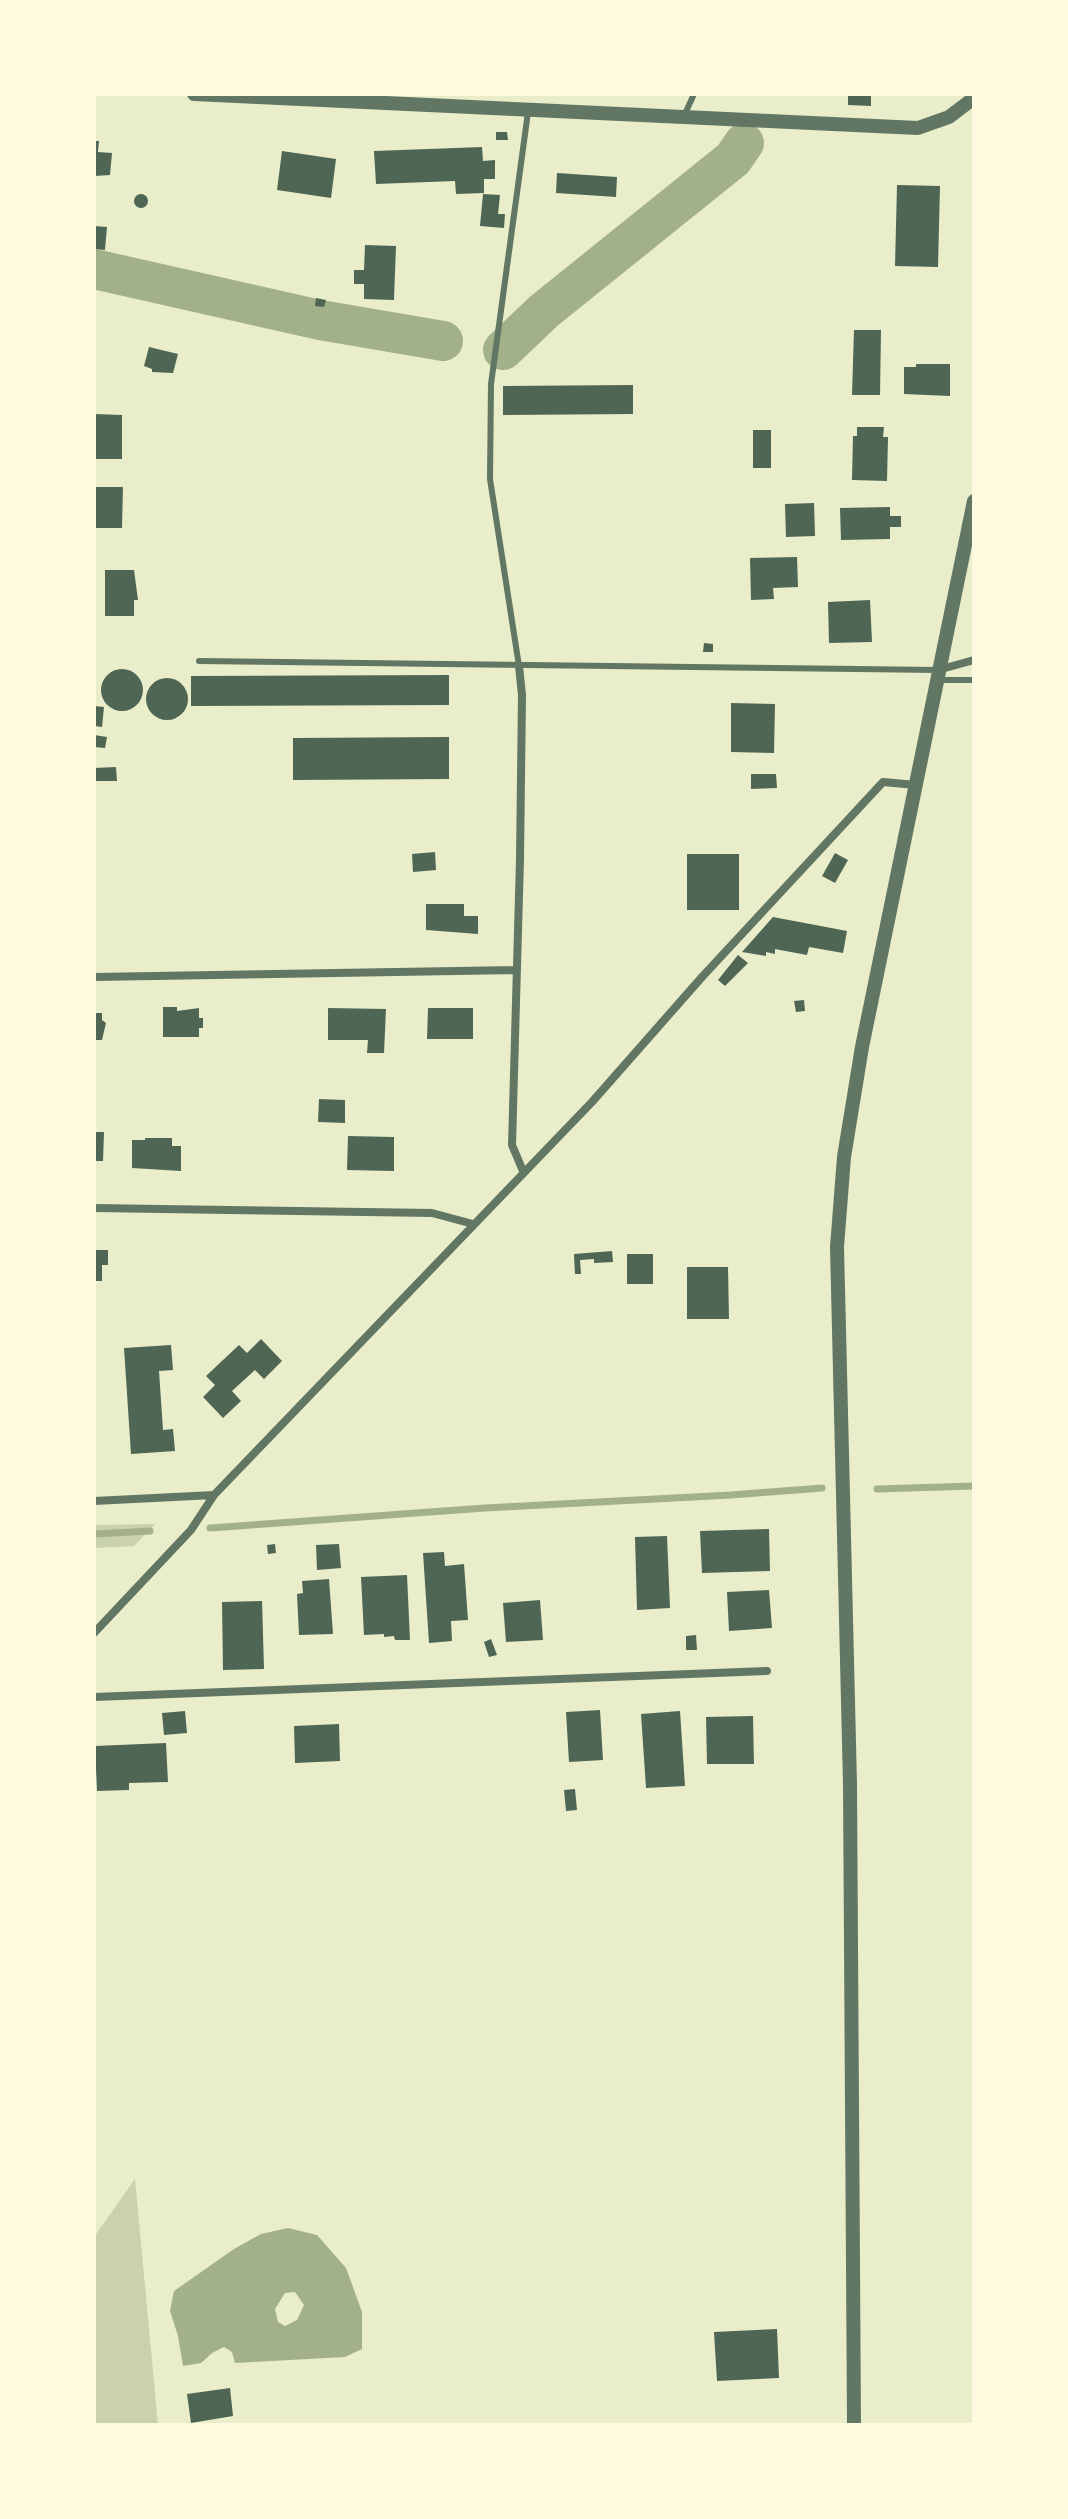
<!DOCTYPE html>
<style>
body{margin:0}
#map{position:relative;width:1068px;height:2519px;overflow:hidden;background:#e9edc9;font-family:"Fira Sans",sans-serif}
canvas{display:block}
.frame{position:absolute;inset:0;border:96px solid #fefae0;pointer-events:none}
</style>
<div id="map">
<canvas width="1068" height="2519"></canvas>
<div class="frame"></div>
</div>
<script>
const g = document.querySelector('canvas').getContext('2d');
g.lineJoin = 'round';
function fillPath(path, color) { g.fillStyle = color; g.fill(path, 'evenodd'); }
const poly = rows => new Path2D(rows.map(r => 'M' + r).join(''));
function stroke(path, color, width, dash) { g.strokeStyle = color; g.lineWidth = width; g.lineCap = dash ? 'butt' : 'round'; g.setLineDash(dash || []); g.stroke(path); }
fillPath(poly([
 [155,1524,134,1546,94,1548,94,1525],
 [135,2179,158,2425,94,2425,94,2237]
]), '#cad2ad');
fillPath(poly([
 [288,2228,317,2235,346,2268,362,2312,362,2349,345,2357,235,2363,232,2352,224,2347,212,2353,201,2363,183,2366,178,2336,170,2311,174,2291,234,2249,261,2234],
 [295,2292,304,2305,297,2320,285,2326,278,2322,275,2309,285,2293]
]), '#a3b18a');
stroke(poly([
 [877,1489,974,1486],
 [210,1528,485,1508,731,1495,822,1488],
 [94,1534,150,1531]
]), '#a3b18a', 7);
stroke(poly([
 [94,269,320,320,443,341],
 [503,350,544,311,733,159,744,143]
]), '#a3b18a', 40);
fillPath(poly([
 [848,94,871,94,871,106,848,105],
 [496,132,507,132,508,140,496,140],
 [94,141,99,141,98,152,112,153,110,175,94,176],
 [482,147,483,161,495,160,495,179,484,179,484,193,456,194,455,181,376,184,374,151],
 [282,151,336,159,331,198,277,190],
 [557,173,617,177,616,197,556,193],
 [897,185,940,186,938,267,895,266],
 [483,194,500,195,498,214,505,214,504,228,480,226],
 '134 201a7 7 0 1 1 14 0a7 7 0 1 1-14 0Z',
 [94,226,107,227,105,250,94,249],
 [365,245,396,246,394,300,364,299,364,284,354,284,354,270,364,270],
 [316,298,326,300,324,307,315,306],
 [854,330,881,330,880,395,852,395],
 [149,347,178,354,173,373,152,372,152,369,144,366],
 [916,364,950,364,950,396,904,394,904,367,916,367],
 [633,385,633,414,503,415,503,386],
 [94,414,122,415,122,459,94,459],
 [857,427,884,427,883,437,888,437,887,481,852,480,853,436,857,436],
 [753,430,771,430,771,468,753,468],
 [94,487,123,487,122,528,94,528],
 [814,503,815,536,786,537,785,504],
 [890,507,890,516,901,516,901,527,890,527,890,539,841,540,840,508],
 [797,557,798,587,773,588,774,599,751,600,750,558],
 [105,570,134,570,138,600,134,600,134,616,105,616],
 [870,600,872,642,829,643,828,602],
 [704,643,713,644,713,652,703,652],
 '101 690a21 21 0 1 1 42 0a21 21 0 1 1-42 0Z',
 [449,675,449,705,191,706,191,676],
 '146 699a21 21 0 1 1 42 0a21 21 0 1 1-42 0Z',
 [731,703,775,704,774,753,731,752],
 [94,706,104,707,102,727,94,726],
 [94,735,107,737,105,748,94,747],
 [449,737,449,779,293,780,293,738],
 [116,767,117,781,94,781,94,768],
 [751,774,776,774,777,788,751,789],
 [435,852,436,870,413,872,412,854],
 [835,853,848,860,835,883,822,876],
 [687,854,739,854,739,910,687,910],
 [426,904,464,904,464,916,478,916,478,934,426,930],
 [773,917,847,931,843,953,809,947,807,955,775,949,775,954,766,952,766,956,742,952],
 [738,955,748,963,725,986,718,980],
 [804,1000,805,1011,796,1012,794,1001],
 [163,1007,177,1007,177,1011,199,1008,199,1018,203,1018,203,1028,199,1028,199,1037,163,1037],
 [328,1008,386,1009,384,1053,367,1053,368,1040,328,1040],
 [428,1008,473,1008,473,1039,427,1039],
 [94,1013,102,1013,102,1020,106,1023,102,1040,94,1040],
 [319,1099,345,1100,345,1123,318,1122],
 [94,1132,104,1132,103,1161,94,1161],
 [348,1136,394,1137,394,1171,347,1170],
 [145,1138,172,1138,172,1146,181,1146,181,1171,132,1168,132,1140,145,1140],
 [94,1250,108,1250,108,1265,102,1265,102,1281,94,1281],
 [612,1251,613,1262,594,1263,594,1259,580,1260,581,1274,575,1274,574,1254],
 [627,1254,653,1254,653,1284,627,1284],
 [687,1267,728,1267,729,1319,687,1319],
 [261,1339,282,1361,264,1379,255,1370,232,1391,241,1401,223,1418,203,1397,215,1385,206,1376,239,1345,247,1353],
 [171,1345,173,1370,159,1371,163,1430,173,1429,175,1451,131,1454,124,1348],
 [769,1529,770,1571,702,1573,700,1531],
 [667,1536,670,1608,637,1610,635,1537],
 [275,1544,276,1553,268,1554,267,1545],
 [339,1544,341,1568,317,1570,316,1545],
 [444,1552,445,1566,464,1564,468,1620,451,1621,452,1641,429,1643,423,1553],
 [407,1575,410,1640,395,1640,394,1636,384,1637,384,1634,364,1635,361,1577],
 [329,1579,333,1634,299,1635,297,1594,303,1593,302,1581],
 [769,1590,772,1628,729,1631,727,1592],
 [540,1600,543,1640,506,1642,503,1603],
 [262,1601,264,1669,223,1670,222,1602],
 [696,1635,697,1650,686,1650,686,1636],
 [491,1639,497,1655,489,1657,484,1642],
 [600,1710,603,1760,569,1762,566,1712],
 [185,1711,187,1733,164,1735,162,1713],
 [680,1711,685,1786,646,1788,641,1714],
 [753,1716,754,1764,707,1764,706,1717],
 [339,1724,340,1761,295,1763,294,1726],
 [166,1743,168,1782,129,1783,129,1790,97,1791,95,1746],
 [575,1789,577,1810,566,1811,564,1790],
 [777,2329,779,2378,717,2381,714,2332],
 [230,2388,233,2416,191,2423,187,2394]
]), '#4f6655');
stroke(poly([
 [684,116,694,94],
 [199,661,938,670],
 [519,666,490,479,491,384,528,112],
 [940,680,974,680]
]), '#617663', 6);
stroke(poly([
 [519,666,522,695,520,859,512,1145,523,1171],
 [938,670,974,660],
 [94,977,516,970],
 [94,1208,432,1213,473,1224],
 [94,1501,214,1495],
 [94,1633,191,1530,214,1495,592,1102,702,977,883,782,916,785],
 [94,1697,767,1671]
]), '#617663', 8);
stroke(poly([
 [194,94,918,128,949,117,974,98],
 [854,2425,850,1784,837,1247,844,1157,862,1047,974,501]
]), '#617663', 14);
</script>
